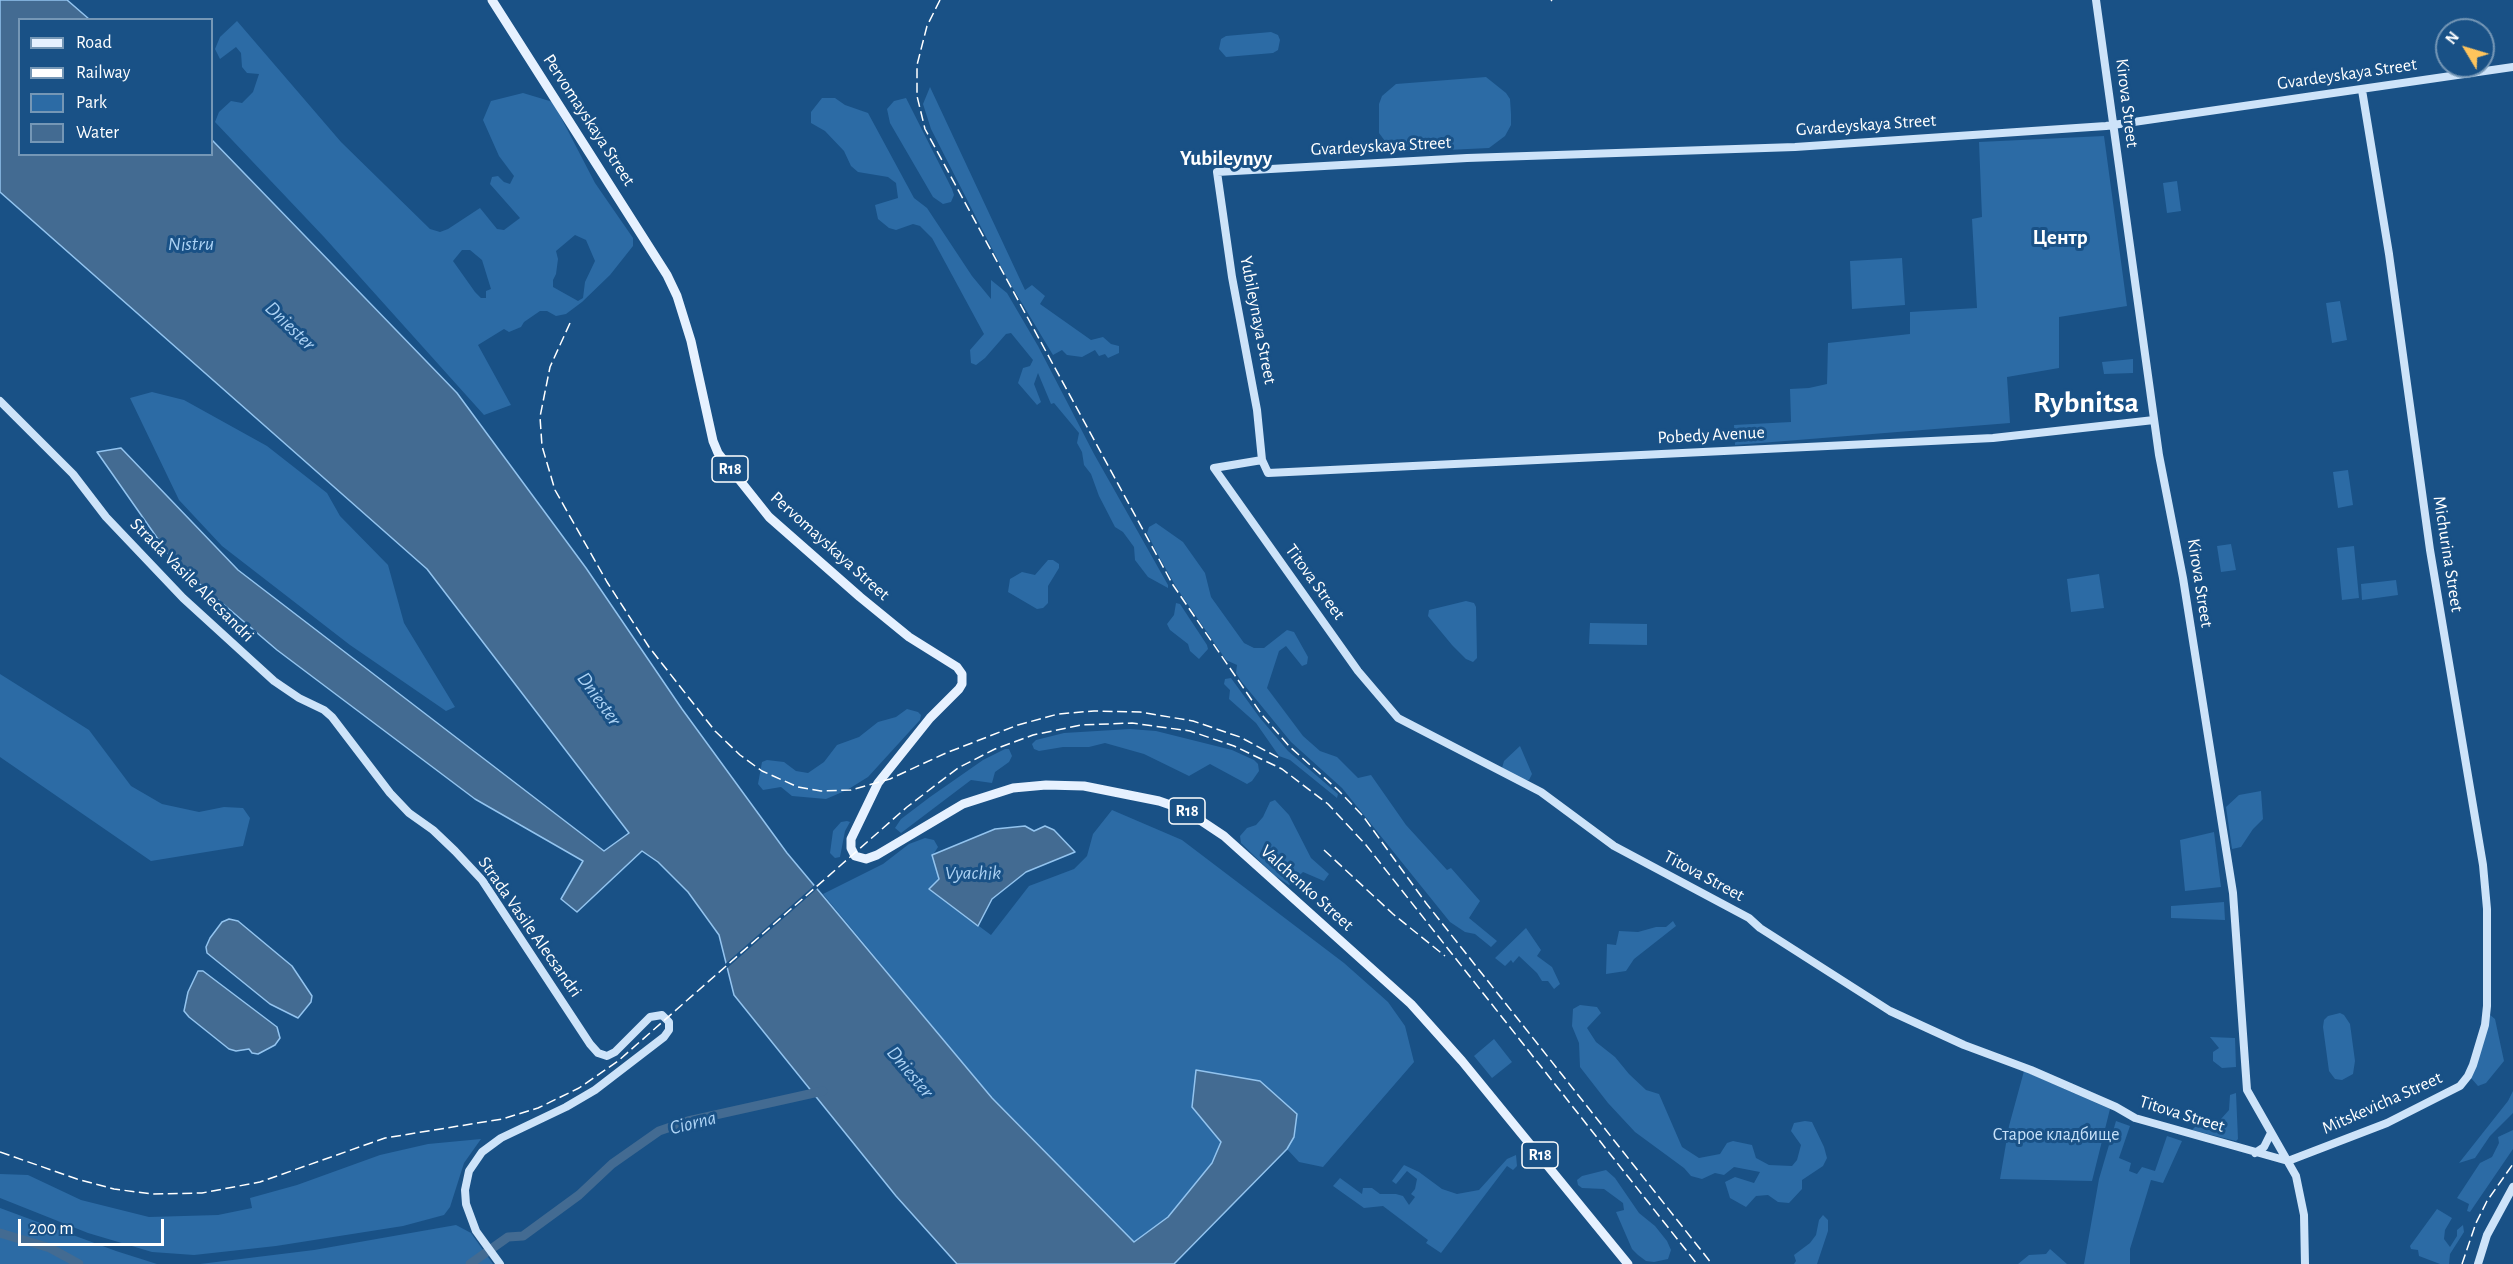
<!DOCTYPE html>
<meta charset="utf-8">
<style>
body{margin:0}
#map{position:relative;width:2513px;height:1264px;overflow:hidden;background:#195186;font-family:"Alegreya Sans",sans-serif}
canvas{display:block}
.legend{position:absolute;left:18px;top:18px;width:195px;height:138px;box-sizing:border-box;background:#195186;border:2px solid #7597b6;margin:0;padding:8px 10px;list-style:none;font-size:18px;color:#fff}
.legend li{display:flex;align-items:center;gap:12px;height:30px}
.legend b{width:30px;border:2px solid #7597b6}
.north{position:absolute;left:2435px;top:18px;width:60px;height:60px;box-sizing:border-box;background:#195186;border:2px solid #7597b6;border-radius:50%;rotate:308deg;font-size:16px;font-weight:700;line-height:24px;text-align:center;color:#fff}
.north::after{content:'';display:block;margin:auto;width:21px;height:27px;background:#ffc45c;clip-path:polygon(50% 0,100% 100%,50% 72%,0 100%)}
.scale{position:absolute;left:18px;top:1219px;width:146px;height:27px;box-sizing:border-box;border:3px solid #fff;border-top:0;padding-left:8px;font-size:18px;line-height:21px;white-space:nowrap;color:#fff;-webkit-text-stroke:4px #195186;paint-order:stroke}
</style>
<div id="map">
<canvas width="2513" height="1264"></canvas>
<ul class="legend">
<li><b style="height:8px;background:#e6f1ff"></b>Road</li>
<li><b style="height:8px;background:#fff"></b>Railway</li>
<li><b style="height:16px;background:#2c6ba5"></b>Park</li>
<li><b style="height:16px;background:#436b92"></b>Water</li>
</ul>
<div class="north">N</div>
<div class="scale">200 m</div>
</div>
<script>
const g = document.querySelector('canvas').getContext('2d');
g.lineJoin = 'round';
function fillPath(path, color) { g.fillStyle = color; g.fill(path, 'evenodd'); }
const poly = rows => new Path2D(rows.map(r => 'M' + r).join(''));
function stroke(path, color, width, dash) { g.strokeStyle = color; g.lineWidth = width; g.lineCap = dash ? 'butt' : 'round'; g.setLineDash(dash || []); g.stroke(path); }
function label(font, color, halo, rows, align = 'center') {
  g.font = font + ' "Alegreya Sans",sans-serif'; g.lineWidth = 6; g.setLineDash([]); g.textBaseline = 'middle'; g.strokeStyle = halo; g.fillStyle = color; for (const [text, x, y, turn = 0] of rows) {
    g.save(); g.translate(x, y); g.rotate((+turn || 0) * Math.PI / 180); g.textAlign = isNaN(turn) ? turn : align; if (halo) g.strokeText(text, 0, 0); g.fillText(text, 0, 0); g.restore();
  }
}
fillPath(poly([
 [237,21,341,142,430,229,440,232,448,229,480,208,497,229,504,230,520,218,490,184,492,177,498,176,504,182,510,184,514,176,499,156,483,120,491,101,523,93,553,102,595,183,633,238,633,246,610,275,582,302,566,314,556,316,547,311,540,311,524,322,521,327,509,332,504,329,478,345,511,405,484,415,324,237,215,122,219,112,231,101,242,103,253,92,259,74,247,73,242,67,241,53,236,47,220,59,215,49,220,37],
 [575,235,586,240,595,261,585,282,583,298,578,301,553,287,553,280,556,274,558,259,556,251],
 [462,250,470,250,482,260,491,289,486,291,486,298,481,298,475,292,453,261],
 [1271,32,1278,35,1280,40,1278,50,1273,53,1226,57,1219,49,1221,39,1226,36],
 [1486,77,1506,93,1510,99,1511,114,1511,125,1505,136,1489,148,1405,152,1388,145,1379,133,1379,104,1382,96,1396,84],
 [930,87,1025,290,1032,285,1045,296,1040,304,1091,340,1103,337,1111,344,1119,346,1119,353,1108,358,1105,354,1099,356,1095,350,1082,357,1067,355,1062,350,1053,355,1008,280,931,129,923,104],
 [822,98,835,98,845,105,868,113,914,198,927,208,972,276,991,299,991,280,1007,293,1038,346,1094,454,1168,585,1168,588,1148,577,1135,560,1134,547,1123,532,1115,527,1099,496,1091,474,1084,465,1082,452,1077,443,1079,433,1054,403,1051,404,1038,373,1034,384,1041,402,1037,405,1018,383,1023,368,1030,366,1033,360,1011,333,1006,334,985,358,976,365,971,363,970,350,984,334,932,238,920,226,913,224,896,230,889,228,878,219,875,205,898,198,896,183,888,177,858,172,851,166,844,151,825,131,811,123,811,112],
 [906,98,952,189,954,195,951,202,943,204,933,197,890,123,887,109,894,101],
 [2104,136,2127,306,2059,317,2059,368,2007,377,2010,423,1735,445,1734,425,1791,422,1790,389,1809,388,1827,384,1828,343,1910,334,1910,312,1977,308,1972,219,1982,217,1979,142],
 [2177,181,2181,211,2167,213,2163,183],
 [1902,258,1905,305,1852,309,1850,261],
 [2340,301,2347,340,2332,343,2326,303],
 [2133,359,2133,373,2104,374,2102,362],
 [152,392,184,400,267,446,327,493,340,516,388,565,404,623,455,707,446,711,350,645,222,546,179,500,130,398],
 [2348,470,2353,505,2338,508,2333,472],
 [1156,523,1183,542,1205,573,1211,597,1244,643,1254,648,1264,648,1287,630,1294,632,1308,657,1307,664,1302,666,1286,646,1279,651,1267,688,1303,736,1320,751,1337,757,1358,778,1371,775,1406,825,1447,870,1451,868,1480,901,1469,918,1497,941,1491,947,1475,934,1465,932,1450,922,1342,788,1291,742,1241,681,1236,673,1237,665,1226,660,1176,587,1157,553,1147,533,1149,527],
 [2231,544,2236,570,2221,572,2217,546],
 [2354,546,2359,598,2342,600,2337,548],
 [1048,560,1053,560,1059,564,1059,568,1048,586,1048,603,1043,608,1037,609,1008,592,1010,579,1022,572,1035,575],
 [2099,574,2104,608,2071,612,2067,579],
 [2396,580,2398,595,2362,600,2361,584],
 [1466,601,1474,603,1476,607,1477,658,1473,662,1466,659,1452,645,1428,616,1429,610],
 [1176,603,1180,604,1207,645,1208,649,1199,659,1190,651,1188,644,1170,630,1167,624,1174,615],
 [1590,623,1647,624,1647,645,1589,644],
 [0,674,89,730,131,786,162,804,199,812,224,807,243,808,250,818,243,846,151,861,0,757],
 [1231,678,1260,718,1288,751,1338,794,1337,798,1290,760,1279,756,1256,723,1229,699,1230,690,1224,684,1225,679],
 [907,709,918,712,921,715,920,720,868,777,847,790,826,799,792,796,781,787,763,790,758,784,762,762,767,760,784,762,796,771,808,773,824,762,837,745,859,737,878,722,896,717],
 [1130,729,1156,731,1232,750,1254,760,1258,764,1259,771,1252,781,1247,784,1210,764,1189,776,1144,754,1105,743,1089,747,1063,747,1039,751,1034,749,1032,744,1036,740,1064,733],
 [1520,746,1532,774,1529,780,1524,781,1502,768,1504,761],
 [1005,749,1009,749,1012,756,1009,762,995,772,992,783,971,780,901,833,895,828,901,819,930,797,983,760],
 [2261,791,2263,819,2253,829,2241,847,2232,849,2226,807,2239,795],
 [1275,800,1289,815,1311,858,1329,874,1324,881,1303,872,1289,885,1274,875,1241,843,1240,836,1247,828,1256,825,1263,817,1270,802],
 [1112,810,1182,840,1344,963,1388,1002,1405,1026,1414,1062,1323,1167,1299,1162,1287,1149,1294,1137,1192,1107,1222,1141,1212,1163,1168,1217,1134,1242,992,1098,823,894,883,864,909,844,925,838,934,840,938,847,933,855,939,879,929,889,991,935,1029,886,1074,869,1087,856,1093,834],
 [847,821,850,822,845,831,840,857,835,858,830,853,833,831,841,822],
 [2214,832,2221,887,2185,891,2180,840],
 [2224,902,2225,920,2171,918,2171,906],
 [1673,921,1676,926,1634,959,1626,971,1606,974,1607,944,1616,945,1619,931,1638,932,1656,927,1666,927],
 [1526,928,1541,950,1537,956,1552,967,1560,984,1554,989,1548,981,1542,981,1537,973,1519,956,1513,963,1511,960,1505,966,1495,958],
 [1580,1005,1597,1007,1601,1013,1587,1028,1596,1042,1615,1057,1629,1074,1646,1090,1659,1094,1682,1147,1699,1158,1720,1154,1727,1143,1733,1141,1752,1145,1756,1158,1769,1165,1792,1166,1797,1160,1801,1145,1791,1131,1794,1123,1805,1121,1812,1122,1824,1147,1827,1158,1823,1166,1802,1180,1802,1189,1789,1203,1778,1202,1768,1195,1756,1196,1746,1207,1730,1198,1725,1182,1735,1177,1754,1183,1760,1172,1734,1167,1724,1175,1715,1173,1702,1179,1691,1176,1684,1168,1635,1132,1608,1103,1580,1067,1579,1043,1572,1026,1573,1009],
 [2340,1013,2344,1015,2350,1024,2355,1061,2353,1074,2342,1080,2335,1079,2329,1071,2323,1027,2324,1020,2328,1016],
 [2489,1014,2495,1019,2504,1061,2486,1083,2478,1086,2471,1078],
 [2210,1037,2235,1038,2236,1067,2222,1068,2213,1061,2213,1052,2219,1048],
 [1494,1039,1512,1062,1492,1078,1474,1056],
 [2024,1071,2110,1109,2092,1181,2000,1179,2009,1126],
 [2513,1091,2513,1113,2490,1136,2475,1158,2459,1163,2508,1101],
 [2236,1093,2238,1139,2236,1141,2192,1130,2196,1126,2209,1130,2213,1128,2229,1110,2230,1095],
 [2116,1121,2130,1126,2119,1158,2131,1163,2129,1171,2137,1174,2142,1167,2155,1171,2167,1136,2182,1141,2163,1183,2151,1180,2130,1249,2130,1264,2084,1264,2099,1179],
 [2513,1130,2513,1149,2470,1212,2467,1211,2469,1204,2457,1198,2480,1163,2492,1157,2499,1143,2498,1137],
 [481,1139,464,1163,450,1207,444,1215,403,1226,276,1246,194,1255,152,1252,88,1233,0,1198,0,1174,28,1175,81,1200,149,1217,218,1215,252,1208,250,1198,297,1185,380,1155,428,1144],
 [1516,1155,1517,1166,1513,1170,1507,1166,1441,1253,1426,1243,1428,1240,1383,1206,1364,1208,1333,1186,1340,1178,1362,1194,1363,1188,1372,1188,1380,1194,1396,1194,1403,1196,1409,1205,1415,1197,1411,1194,1415,1189,1417,1179,1407,1171,1396,1184,1392,1181,1404,1165,1419,1172,1442,1189,1457,1194,1479,1190,1507,1159],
 [1606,1170,1615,1178,1639,1213,1655,1226,1667,1241,1671,1250,1668,1259,1654,1262,1646,1261,1638,1255,1632,1249,1616,1212,1624,1210,1623,1203,1604,1189,1582,1188,1578,1185,1577,1180,1582,1176],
 [0,1208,116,1251,157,1264,0,1264],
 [2437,1209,2452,1218,2445,1230,2444,1239,2450,1247,2457,1236,2457,1230,2463,1225,2464,1232,2450,1254,2449,1264,2440,1264,2419,1256,2418,1250,2411,1249,2410,1246],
 [1823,1215,1828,1220,1828,1231,1817,1264,1794,1264,1796,1261,1794,1255,1810,1243,1816,1235,1819,1220],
 [456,1225,471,1233,493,1264,200,1264,314,1250],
 [2050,1249,2067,1264,2018,1264,2029,1255,2046,1254]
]), '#2c6ba5');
const water = poly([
 [0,0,67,0,89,19,20,20,20,154,212,154,212,140,457,393,586,568,682,709,787,853,992,1098,1134,1242,1168,1217,1212,1163,1221,1142,1192,1107,1196,1070,1260,1081,1297,1114,1294,1137,1287,1149,1174,1264,957,1264,896,1196,734,995,719,935,688,892,658,862,642,851,577,912,561,899,583,861,475,799,277,650,174,562,97,452,121,448,238,570,604,851,629,833,427,569,0,192,0,0],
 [1025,826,1034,831,1045,826,1054,830,1075,852,1026,872,992,899,978,926,929,889,939,879,932,855,995,829,1025,826],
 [229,919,238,921,292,966,312,996,311,1002,298,1018,270,1004,207,953,206,947,210,938,222,922,229,919],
 [198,971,203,971,277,1027,280,1038,275,1045,258,1054,252,1053,249,1049,236,1051,229,1049,189,1017,184,1011,188,992,198,971]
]);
fillPath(water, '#436b92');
stroke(water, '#93c4ef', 1.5);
fillPath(poly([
 [817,883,820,886,725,970,724,965]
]), '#195186');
stroke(poly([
 [0,1233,50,1248,79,1264],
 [470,1264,508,1237,523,1236,579,1195,612,1164,659,1131,688,1121,823,1091]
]), '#436b92', 9);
stroke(poly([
 [2096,0,2159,455,2183,578,2233,893,2247,1090,2296,1176,2304,1215,2305,1264],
 [0,401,73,474,106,517,183,598,274,681,299,698,324,710,332,717,390,793,409,813,433,830,455,851,482,880,590,1044,598,1053,607,1056,615,1052,650,1017,662,1015,669,1022,669,1030,664,1037,595,1090,566,1107,501,1138,482,1152,469,1171,465,1190,466,1204,476,1231,500,1264],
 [2154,420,1993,438,1268,473,1262,460,1257,410,1232,277,1217,172,1467,158,1795,147,2106,126,2513,67],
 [1262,460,1214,468,1358,671,1398,718,1541,792,1614,846,1749,918,1760,928,1890,1011,1964,1045,2031,1070,2116,1107,2135,1118,2288,1161],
 [2255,1153,2264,1147,2271,1133],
 [2288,1161,2387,1123,2460,1086,2468,1076,2473,1065,2485,1025,2487,1006,2487,909,2483,865,2430,550,2389,254,2362,90],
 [2478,1264,2487,1235,2513,1187]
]), '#cde3f9', 8);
stroke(poly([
 [492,0,667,275,677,296,691,341,713,441,718,453,769,517,860,597,909,637,957,667,962,674,962,684,959,689,930,718,878,783,851,839,851,848,855,856,866,859,877,855,963,804,1013,788,1046,785,1084,786,1159,801,1185,810,1224,836,1411,1004,1462,1061,1628,1264]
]), '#e6f1ff', 9);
stroke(poly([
 [940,0,927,26,917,65,917,96,925,129,1173,585,1262,715,1289,746,1338,790,1363,816,1426,903,1712,1264],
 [1551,1,1552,0],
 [570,323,550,367,540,417,542,446,555,490,607,582,649,647,715,731,740,755,762,771,798,787,821,791,851,790,890,779,946,753,1018,725,1058,714,1094,711,1140,712,1193,721,1240,737,1281,759],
 [1324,850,1393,914,1445,956],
 [0,1152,77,1179,114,1189,152,1194,202,1193,260,1182,385,1138,502,1119,538,1108,579,1088,618,1061,907,807,958,768,995,749,1033,735,1081,725,1132,723,1190,731,1234,746,1282,769,1328,804,1366,845,1697,1264],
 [2462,1264,2476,1223,2487,1201,2513,1164]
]), '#fff', 1.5, [10, 4.5]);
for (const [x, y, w] of [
 [730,469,36],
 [1187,811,36],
 [1540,1155,36]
]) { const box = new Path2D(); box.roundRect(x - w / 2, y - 13, w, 26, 4.5); g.fillStyle = '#195186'; g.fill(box); stroke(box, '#fff', 1.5); }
label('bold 16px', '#fff', null, [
 ["R18",730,469],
 ["R18",1187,811],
 ["R18",1540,1155]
]);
label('18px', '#fff', '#195186', [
 ["Gvardeyskaya Street",2347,74,-8],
 ["Kirova Street",2127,103,83],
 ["Pervomayskaya Street",589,120,57],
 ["Gvardeyskaya Street",1866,125,-4],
 ["Gvardeyskaya Street",1381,146,-3],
 ["Yubileynaya Street",1258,320,79],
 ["Pobedy Avenue",1711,435,-3],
 ["Pervomayskaya Street",830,546,42],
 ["Michurina Street",2448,554,81],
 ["Strada Vasile Alecsandri",192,580,45],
 ["Titova Street",1315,582,54],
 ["Kirova Street",2200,583,81],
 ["Titova Street",1704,876,28],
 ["Valchenko Street",1307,888,42],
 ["Strada Vasile Alecsandri",530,927,55],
 ["Mitskevicha Street",2382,1103,-24],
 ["Titova Street",2182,1114,17]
]);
label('18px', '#c6e1f9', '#195186', [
 ["Старое кладбище",2056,1135]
]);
label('italic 20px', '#acd2f4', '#195186', [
 ["Nistru",191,244],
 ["Dniester",290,326,44],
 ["Dniester",599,699,54],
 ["Vyachik",973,873],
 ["Dniester",910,1072,50],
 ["Ciorna",693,1123,-14]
]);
label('bold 21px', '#fff', '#195186', [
 ["Yubileynyy",1226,159],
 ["Центр",2060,238]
]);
label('bold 30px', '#fff', '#195186', [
 ["Rybnitsa",2086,403]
]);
</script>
